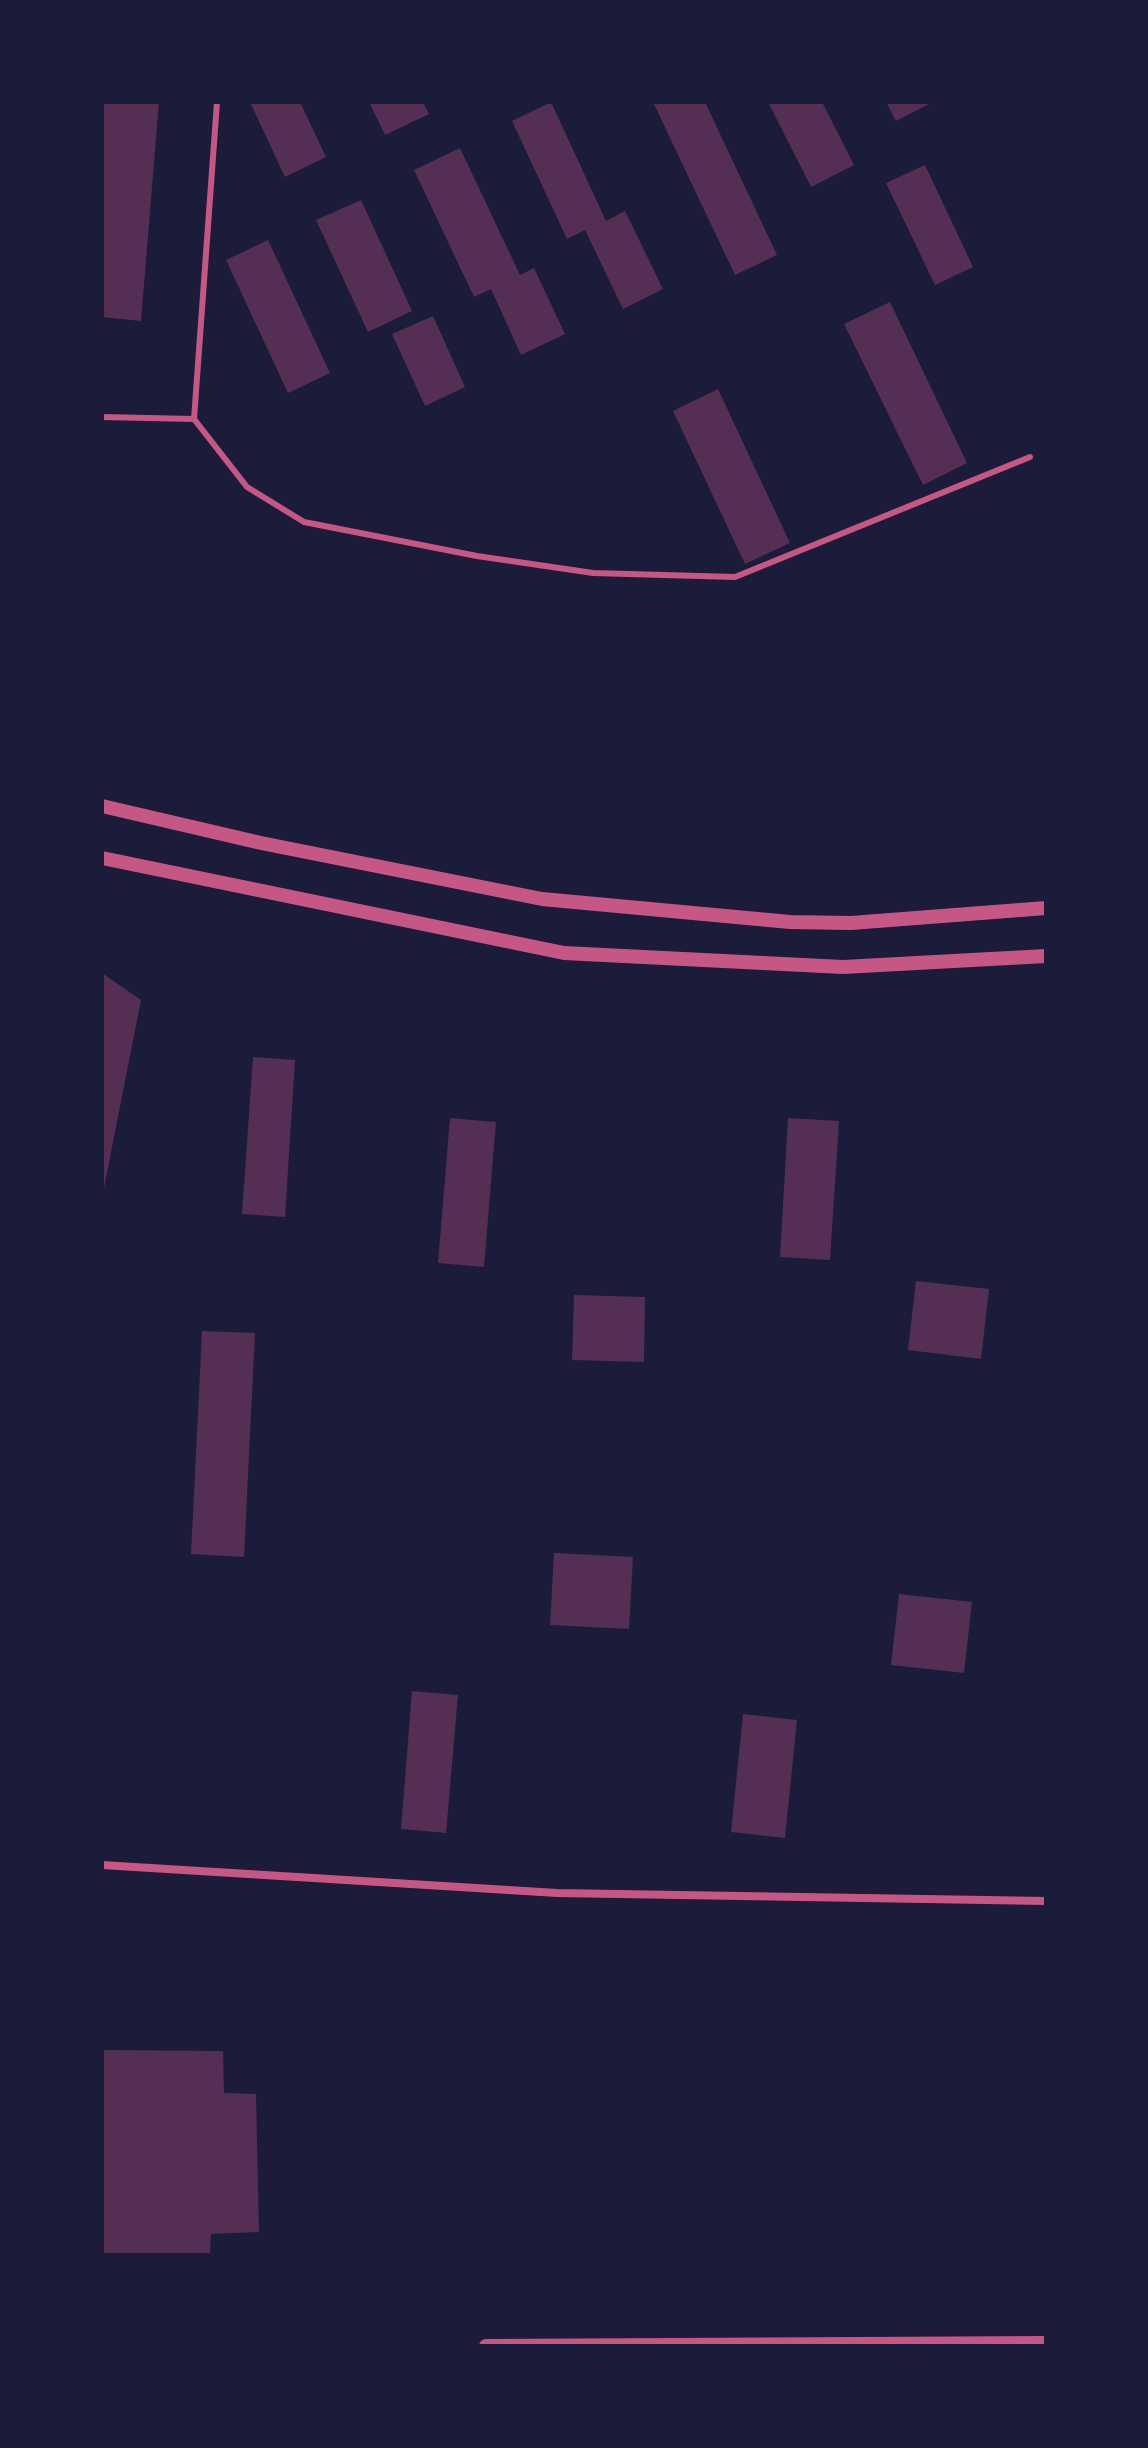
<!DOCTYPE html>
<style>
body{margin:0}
#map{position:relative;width:1148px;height:2448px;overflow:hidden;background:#1b1b3a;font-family:Poppins,sans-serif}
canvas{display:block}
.frame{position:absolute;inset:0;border:104px solid #1b1b3a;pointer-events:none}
</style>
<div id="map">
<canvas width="1148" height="2448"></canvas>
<div class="frame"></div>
</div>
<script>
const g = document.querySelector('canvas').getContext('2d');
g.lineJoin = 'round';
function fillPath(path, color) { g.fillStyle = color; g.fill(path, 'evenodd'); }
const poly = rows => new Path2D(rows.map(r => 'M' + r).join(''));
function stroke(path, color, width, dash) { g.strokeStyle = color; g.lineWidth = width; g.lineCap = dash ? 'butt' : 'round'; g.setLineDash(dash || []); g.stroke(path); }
fillPath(poly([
 [102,102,159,102,141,321,102,317],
 [250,102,300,102,326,157,285,177],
 [369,102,423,102,429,114,385,135],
 [551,102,606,221,625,211,663,289,623,309,585,230,567,239,512,121],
 [653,102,705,102,777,255,735,275],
 [768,102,822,102,854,165,811,187],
 [886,102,933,102,896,121],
 [460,148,520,275,534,268,565,334,521,355,491,289,474,297,414,170],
 [925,165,973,267,935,285,886,183],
 [361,200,412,311,368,332,316,220],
 [268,240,330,373,288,393,226,260],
 [890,302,967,463,923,485,844,324],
 [433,316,465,387,425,406,392,334],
 [718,389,790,543,745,564,673,411],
 [102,973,141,1000,103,1193,102,1192],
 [253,1057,295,1060,285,1217,242,1214],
 [450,1118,496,1122,484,1267,438,1263],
 [788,1118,839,1121,830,1260,780,1257],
 [916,1281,989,1289,981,1359,908,1350],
 [574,1295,645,1297,644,1362,572,1360],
 [202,1331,255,1333,244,1557,191,1554],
 [554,1553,633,1557,629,1629,550,1625],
 [899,1594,972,1602,964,1673,891,1665],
 [412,1691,458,1695,446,1833,401,1829],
 [743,1714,797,1720,785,1838,731,1832],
 [102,2050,223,2051,224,2093,256,2094,259,2232,211,2234,210,2253,102,2253]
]), '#542f53');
stroke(poly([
 [217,102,194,419,247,487,304,522,477,556,593,573,735,577,1030,457],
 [102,417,194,419]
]), '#c65784', 6);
stroke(poly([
 [102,1865,557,1893,1046,1901]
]), '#c65784', 8);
stroke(poly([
 [102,806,261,843,542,899,790,922,851,923,1046,908],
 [102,858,564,953,843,967,1046,956],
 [486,2346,1046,2343]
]), '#c65784', 14);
</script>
